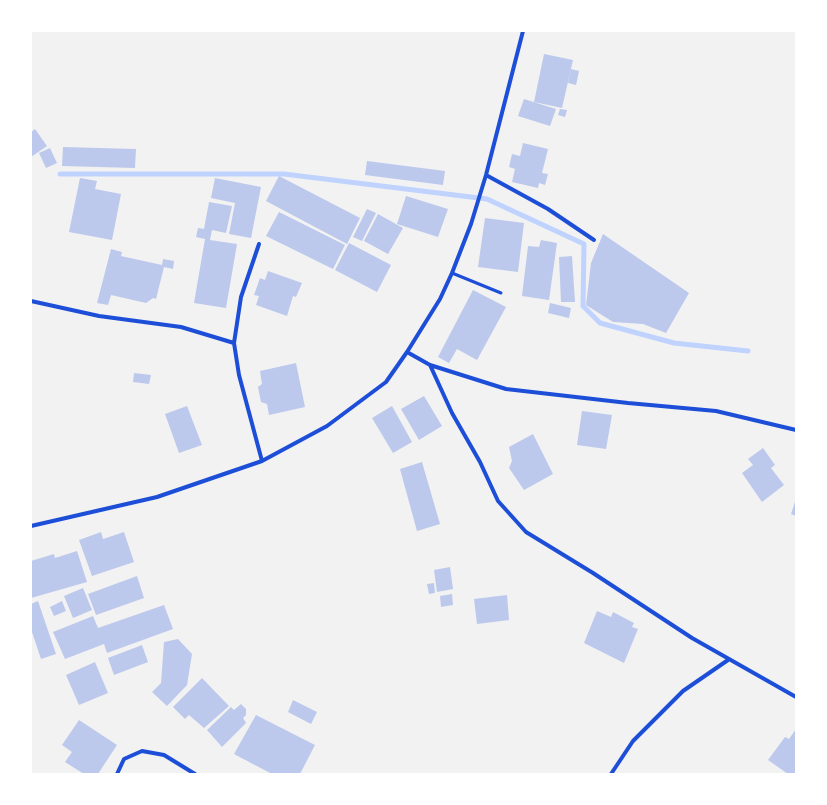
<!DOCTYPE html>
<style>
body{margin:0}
#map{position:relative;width:827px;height:805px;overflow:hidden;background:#f2f2f2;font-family:"Fira Sans Condensed",sans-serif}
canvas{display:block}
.frame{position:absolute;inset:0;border:32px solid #fff;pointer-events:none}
</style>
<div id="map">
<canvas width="827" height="805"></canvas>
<div class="frame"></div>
</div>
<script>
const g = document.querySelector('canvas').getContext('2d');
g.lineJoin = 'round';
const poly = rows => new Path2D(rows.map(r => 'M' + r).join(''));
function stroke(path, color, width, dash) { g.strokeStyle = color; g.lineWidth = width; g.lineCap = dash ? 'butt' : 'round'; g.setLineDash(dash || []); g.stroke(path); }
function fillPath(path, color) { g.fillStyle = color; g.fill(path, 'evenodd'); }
stroke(poly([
 [60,174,284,174,487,199,584,244,583,306,600,323,674,343,748,351]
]), '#bfd3fe', 5);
fillPath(poly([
 [544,54,573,60,562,108,534,102],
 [571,69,579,71,576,85,568,83],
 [524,99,556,109,550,126,518,116],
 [560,109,567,110,565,117,558,115],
 [35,129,47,146,31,157,31,132],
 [523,143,548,149,542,173,548,174,545,185,539,183,538,188,512,182,515,169,509,167,512,154,520,156],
 [63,147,136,149,135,168,62,166],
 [50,148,57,163,46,168,39,153],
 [367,161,445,171,443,185,365,175],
 [279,176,360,218,347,244,266,201],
 [80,178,97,181,95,189,121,194,112,240,69,232],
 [215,178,261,187,251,238,229,234,235,203,211,198],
 [406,196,448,209,438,237,397,224],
 [209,202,232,206,226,233,212,230,210,240,237,244,226,308,194,303,205,239,196,237,198,228,204,229],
 [367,209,376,213,362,241,353,237],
 [279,212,345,245,333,269,266,236],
 [378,214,403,228,388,254,364,241],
 [485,218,524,223,518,272,478,267],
 [603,234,689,293,666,333,643,324,613,322,586,305,591,263],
 [541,240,557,243,549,300,522,296,528,246,539,247],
 [349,243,391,265,377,292,335,270],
 [111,249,122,252,121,256,162,265,163,259,174,261,173,269,164,267,156,299,153,298,146,303,111,295,108,305,97,303],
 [572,256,575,302,561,302,559,257],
 [268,271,302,283,296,297,293,296,287,316,256,305,259,296,254,295,260,278,265,280],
 [473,290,506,307,477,360,457,349,449,363,438,357],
 [550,303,571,308,569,318,548,313],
 [296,363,305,407,269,415,267,404,261,402,258,387,262,384,260,371],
 [134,373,151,375,149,384,133,382],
 [424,396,442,426,419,440,401,409],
 [187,406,202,445,179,453,165,414],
 [392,406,412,442,393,453,372,418],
 [582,411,612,415,606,449,577,445],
 [533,434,553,474,524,490,509,468,512,461,509,447],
 [763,448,775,465,771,468,784,485,762,502,742,473,753,465,748,459],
 [422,462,440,524,417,531,400,469],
 [796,499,796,516,791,514],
 [101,532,103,539,124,532,134,562,92,576,79,540],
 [77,551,87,582,31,598,31,561,54,554,55,558],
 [450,567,453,589,437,592,434,570],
 [137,576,144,598,96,615,88,594],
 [434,583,435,593,429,594,427,584],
 [83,588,92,610,73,618,64,596],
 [452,594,453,605,441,607,440,596],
 [507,595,509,620,477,624,474,599],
 [38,601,56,654,41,659,31,629,31,604],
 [62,601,66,611,54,616,50,607],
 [164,605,173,629,107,653,104,644,65,659,53,632,93,616,98,628],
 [597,611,611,617,613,612,634,623,632,627,638,629,624,663,584,643],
 [178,639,192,654,187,685,167,706,152,692,161,683,164,642],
 [142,645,148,662,114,675,108,658],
 [95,662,108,693,79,705,66,675],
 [202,678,229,706,204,728,189,715,185,719,173,707],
 [293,700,317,712,311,724,288,712],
 [241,704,246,709,246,715,243,718,246,723,222,747,207,730,231,707,234,710],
 [256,715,315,745,300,774,272,774,234,754],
 [79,720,117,745,98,774,84,774,65,762,72,752,62,745],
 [796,729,796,774,788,774,768,760,785,737,789,739]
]), '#bdc9ec');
stroke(poly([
 [452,273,501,293]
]), '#1d4ed8', 3);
stroke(poly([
 [486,175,548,209,594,240],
 [259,244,241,297,234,343,239,375,262,461],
 [31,301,99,316,181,327,234,343],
 [407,352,430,365,506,389,628,403,716,411,796,430],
 [430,365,452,413,480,462,498,501,526,532,593,573,692,638,796,697],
 [31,526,157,497,262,461,327,426,386,382,407,352,440,299,452,273,471,224,486,175,523,31],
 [117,774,124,759,142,751,164,755,195,774],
 [611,774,633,741,683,691,728,660]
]), '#1d4ed8', 4);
</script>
